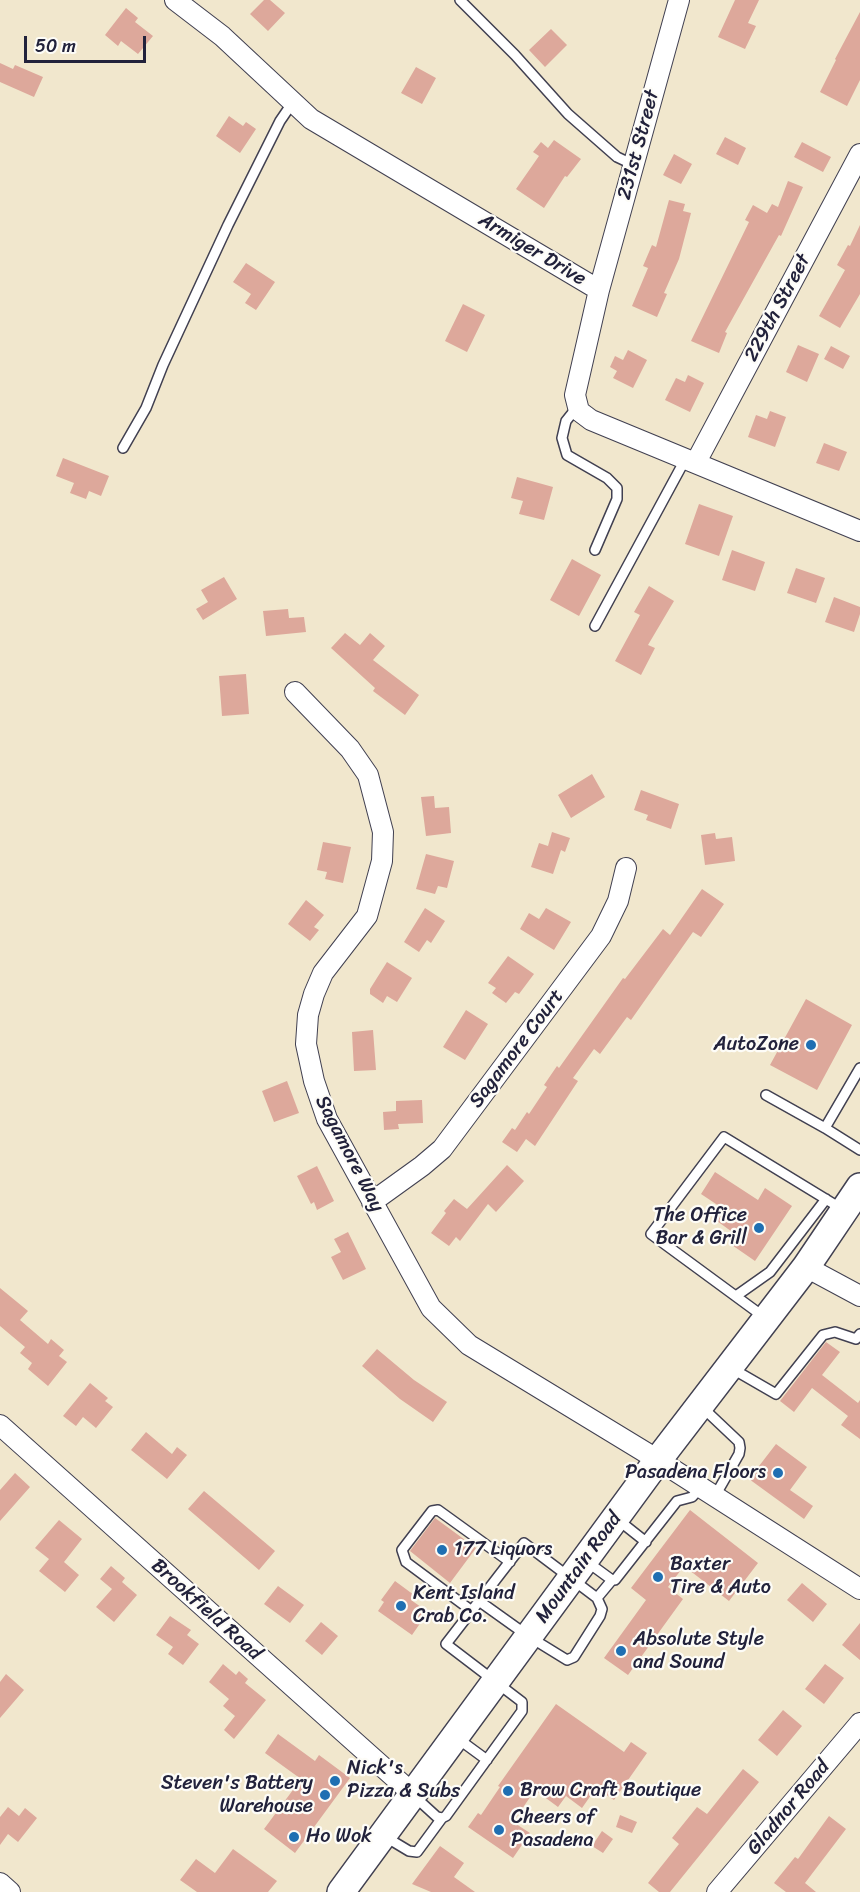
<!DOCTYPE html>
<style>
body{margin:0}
#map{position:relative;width:860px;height:1892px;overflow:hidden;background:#f1e7cd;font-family:Sriracha,sans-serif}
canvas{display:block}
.scale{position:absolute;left:24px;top:36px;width:122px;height:27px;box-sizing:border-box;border:3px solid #22223b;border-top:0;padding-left:8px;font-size:18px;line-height:21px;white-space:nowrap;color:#22223b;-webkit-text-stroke:4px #fdfcf7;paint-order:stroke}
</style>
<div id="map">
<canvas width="860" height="1892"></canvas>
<div class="scale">50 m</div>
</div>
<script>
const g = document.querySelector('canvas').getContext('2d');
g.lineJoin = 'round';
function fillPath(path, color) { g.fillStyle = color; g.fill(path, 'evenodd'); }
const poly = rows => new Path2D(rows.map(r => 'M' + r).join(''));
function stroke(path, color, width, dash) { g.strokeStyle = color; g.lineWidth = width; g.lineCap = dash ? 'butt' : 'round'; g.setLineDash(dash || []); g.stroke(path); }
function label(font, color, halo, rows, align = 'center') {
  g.font = font + ' Sriracha,sans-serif'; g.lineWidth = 4.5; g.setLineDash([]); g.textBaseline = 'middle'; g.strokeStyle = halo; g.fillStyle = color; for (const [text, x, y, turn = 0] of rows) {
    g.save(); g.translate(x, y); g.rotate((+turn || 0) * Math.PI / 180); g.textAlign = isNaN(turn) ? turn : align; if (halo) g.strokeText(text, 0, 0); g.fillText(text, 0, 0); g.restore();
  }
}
fillPath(poly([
 [264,0,270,0,285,13,268,31,250,14],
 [735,0,759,0,748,23,756,26,745,49,718,37],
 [126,8,138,18,135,22,153,36,138,54,121,41,118,46,105,35],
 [860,12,860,80,847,106,820,92,836,60,835,59],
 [551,29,567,45,545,67,529,50],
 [0,63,13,69,15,65,43,77,34,97,0,82],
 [416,67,436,78,422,104,401,93],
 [229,116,243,126,246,122,256,129,240,153,216,136],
 [725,137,746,148,738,165,716,154],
 [554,140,581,159,567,177,565,176,544,208,516,189,539,156,533,152,541,142,548,148],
 [802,142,831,157,823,172,794,157],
 [674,154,692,164,681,184,663,175],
 [788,181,803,187,781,236,779,235,725,332,727,333,719,353,691,341,749,222,745,220,753,205,767,213,772,204,778,207],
 [669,200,685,204,683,211,691,213,679,259,664,293,667,294,657,317,632,306,648,268,643,266,652,245,656,247],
 [860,225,860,294,840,328,819,316,845,270,837,265,848,245,850,246],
 [246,263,275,282,256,310,245,303,251,294,233,282],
 [463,304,485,315,467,352,445,341],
 [798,345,819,354,807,382,786,372],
 [831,346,850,356,843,369,824,359],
 [628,350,647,360,633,388,613,378,617,371,610,367,615,356,623,360],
 [688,375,704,383,690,412,665,400,676,378,685,382],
 [770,411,786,417,775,447,748,437,756,415,767,419],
 [824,443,847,452,839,471,816,463],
 [63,458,109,476,101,496,89,491,86,499,70,493,74,483,56,476],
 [517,477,553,487,544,520,519,514,523,501,511,498],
 [699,504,733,516,719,556,685,544],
 [732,550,765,562,755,591,722,580],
 [572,559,601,575,579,616,550,600],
 [796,568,825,578,816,603,787,593],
 [224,577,237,599,203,620,196,609,208,602,201,590],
 [649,586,674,601,648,645,655,648,641,675,615,661,640,615,634,612],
 [834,597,860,607,860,614,854,632,825,622],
 [288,609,289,618,304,617,306,632,266,636,263,611],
 [345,633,360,645,370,633,385,646,373,660,419,695,405,715,373,691,375,688,331,648],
 [246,674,249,714,222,716,219,676],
 [592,774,605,797,571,818,558,795],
 [641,790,679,804,671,829,646,820,648,815,634,810],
 [434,796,435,808,449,807,451,833,426,836,421,797],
 [552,832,570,838,565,852,561,850,553,874,531,867,539,843,548,846],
 [715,833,716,839,732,837,735,861,705,865,701,835],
 [323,842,351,847,343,883,325,879,327,872,317,870],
 [426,854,454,861,447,888,438,886,435,894,416,889],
 [702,889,724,904,701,937,693,932,631,1020,627,1017,600,1054,594,1049,573,1078,578,1081,535,1146,526,1139,517,1152,502,1142,512,1128,515,1130,527,1112,529,1114,547,1087,544,1085,557,1066,559,1068,623,978,625,979,663,929,670,935],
 [306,900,324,915,314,927,319,930,310,941,288,924],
 [425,908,445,921,431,943,427,940,419,952,404,942],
 [546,908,571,922,554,950,520,929,529,913,539,919],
 [508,956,534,974,519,994,515,992,506,1003,492,993,496,988,488,983],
 [387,962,412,978,397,1002,387,996,383,1003,370,994,370,989],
 [806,999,852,1025,817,1090,770,1065],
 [466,1010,488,1024,465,1060,443,1047],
 [373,1030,376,1070,354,1071,352,1032],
 [287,1081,299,1113,274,1122,262,1091],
 [422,1100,423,1123,398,1124,399,1129,384,1130,383,1112,396,1111,396,1101],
 [507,1165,524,1181,496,1212,488,1204,460,1241,456,1237,449,1246,431,1233,446,1213,444,1211,454,1199,467,1209],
 [317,1166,334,1201,317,1210,314,1202,311,1204,297,1176],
 [715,1172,758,1200,765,1188,792,1206,755,1261,729,1243,735,1234,717,1221,725,1210,701,1194],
 [348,1232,366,1269,343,1280,331,1257,341,1252,334,1239],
 [0,1288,28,1311,20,1320,48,1344,51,1339,64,1350,59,1356,67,1362,48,1386,28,1369,32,1363,20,1353,25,1347,0,1326],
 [826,1342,840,1352,822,1375,858,1403,860,1400,860,1439,841,1425,848,1416,812,1388,794,1412,780,1401],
 [377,1349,414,1380,447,1402,433,1422,400,1399,362,1366],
 [90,1383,108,1398,105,1401,113,1407,96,1428,83,1417,76,1426,63,1416],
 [146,1432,172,1454,177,1447,187,1455,167,1479,131,1450],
 [776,1444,807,1467,790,1490,813,1506,804,1519,749,1479],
 [15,1473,30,1487,0,1521,0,1490],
 [204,1491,275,1551,259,1570,188,1509],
 [690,1510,758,1563,729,1601,684,1566,668,1587,683,1599,628,1675,604,1658,646,1600,631,1588],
 [435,1518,476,1548,450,1583,410,1551],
 [59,1520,82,1539,64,1562,79,1575,65,1592,39,1571,49,1559,35,1548],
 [111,1566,125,1578,122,1582,137,1595,114,1622,96,1607,112,1589,100,1579],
 [395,1581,414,1595,411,1600,428,1612,412,1635,378,1611,384,1602,381,1600],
 [802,1583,827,1604,813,1622,787,1600],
 [278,1586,304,1605,290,1623,264,1604],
 [170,1616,191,1630,187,1635,199,1644,183,1665,168,1654,173,1647,156,1635],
 [321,1622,338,1636,322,1655,305,1641],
 [860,1623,860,1660,842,1645],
 [223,1664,236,1675,239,1671,248,1679,245,1683,266,1700,234,1739,224,1730,235,1716,223,1706,229,1699,209,1682],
 [825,1664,844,1678,824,1704,805,1689],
 [6,1674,24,1690,0,1718,0,1682],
 [556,1704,624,1752,631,1742,647,1753,614,1800,596,1788,582,1808,566,1796,558,1807,535,1790,513,1822,530,1833,513,1858,468,1827,478,1813,481,1815,500,1787,498,1786],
 [783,1710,802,1726,777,1756,758,1740],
 [278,1734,315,1761,319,1755,350,1778,295,1853,264,1829,301,1779,265,1753],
 [743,1769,759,1782,670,1892,659,1892,648,1883,679,1844,672,1838,697,1807,707,1814],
 [8,1807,19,1816,25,1808,37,1818,18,1842,8,1834,0,1845,0,1817],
 [620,1815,637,1822,632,1833,616,1827],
 [829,1816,846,1829,805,1883,816,1892,786,1892,774,1883,795,1857,798,1859],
 [602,1831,613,1839,603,1853,592,1846],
 [440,1846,464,1863,454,1877,475,1892,431,1892,412,1884],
 [233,1849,277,1881,268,1892,197,1892,180,1880,196,1859,215,1873]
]), '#dda89b');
const service = poly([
 [460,0,515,55,568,114,617,157,634,165],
 [578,406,566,421,562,438,567,455,607,478,617,488,617,499,595,550],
 [123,448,146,408,163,365,228,225,280,121,293,102],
 [595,626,686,458],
 [860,1068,825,1128,860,1150],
 [766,1095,825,1128],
 [736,1296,770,1272,826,1199],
 [764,1317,651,1234,724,1137,842,1209],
 [731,1368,776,1394,823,1335,835,1332,856,1339,860,1334],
 [702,1407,739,1442,740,1448,739,1454,715,1496],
 [617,1519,646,1542],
 [586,1561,612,1580,615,1580,677,1501,692,1497,701,1487],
 [597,1598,612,1580],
 [472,1611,406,1562,402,1550,432,1511,438,1510,510,1562],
 [457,1738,487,1760],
 [414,1796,437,1817,442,1818,446,1816,522,1711,522,1702,446,1644,524,1543,597,1598,602,1609,600,1616,574,1657,567,1660,528,1636,479,1601],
 [384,1836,409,1851,417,1852,442,1818]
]);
const minor = poly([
 [175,0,222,36,311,119,599,290],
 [679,0,599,290,575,395,579,411,591,420,860,531],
 [696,462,860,154],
 [295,692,350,749,368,775,383,832,382,861,367,916,323,973,314,994,308,1015,306,1044,314,1081,327,1119,431,1308,469,1345,658,1460,860,1589],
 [372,1202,422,1166,442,1149,601,936,618,901,626,868],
 [806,1267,860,1296],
 [0,1425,413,1794],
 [0,1883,10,1892],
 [717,1892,860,1723]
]);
const secondary = poly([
 [341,1892,658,1460,806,1267,860,1187]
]);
stroke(service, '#414051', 12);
stroke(minor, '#414051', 22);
stroke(secondary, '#414051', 30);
stroke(service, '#fff', 9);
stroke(minor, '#fff', 20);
stroke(secondary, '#fff', 27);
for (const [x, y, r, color] of [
 [811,1045,6,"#1f6fb2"],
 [759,1228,6,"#1f6fb2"],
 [778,1473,6,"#1f6fb2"],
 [442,1550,6,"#1f6fb2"],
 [658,1577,6,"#1f6fb2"],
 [401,1606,6,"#1f6fb2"],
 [621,1651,6,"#1f6fb2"],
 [335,1781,6,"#1f6fb2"],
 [508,1791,6,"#1f6fb2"],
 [325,1795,6,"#1f6fb2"],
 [499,1830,6,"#1f6fb2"],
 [294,1837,6,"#1f6fb2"]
]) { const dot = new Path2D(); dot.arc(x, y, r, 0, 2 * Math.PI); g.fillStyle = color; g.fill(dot); stroke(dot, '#fdfcf7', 2); }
label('20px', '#22223b', '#fdfcf7', [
 ["231st Street",639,145,-75],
 ["Armiger Drive",532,250,31],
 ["229th Street",778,308,-62],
 ["Sagamore Court",517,1049,-53],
 ["Sagamore Way",349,1154,63],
 ["Mountain Road",579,1568,-54],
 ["Brookfield Road",206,1610,42],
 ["Gladnor Road",789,1808,-50]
]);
label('20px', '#22223b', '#fdfcf7', [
 ["AutoZone",799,1045,"right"],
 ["The Office",747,1216,"right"],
 ["Bar & Grill",747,1239,"right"],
 ["Pasadena Floors",766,1473,"right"],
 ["177 Liquors",454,1550],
 ["Baxter",670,1565],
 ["Tire & Auto",670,1588],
 ["Kent Island",413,1594],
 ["Crab Co.",413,1617],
 ["Absolute Style",633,1640],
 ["and Sound",633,1663],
 ["Nick's",347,1769],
 ["Pizza & Subs",347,1792],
 ["Steven's Battery",313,1784,"right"],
 ["Warehouse",313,1807,"right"],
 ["Brow Craft Boutique",520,1791],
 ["Cheers of",511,1818],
 ["Pasadena",511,1841],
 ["Ho Wok",306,1837]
], 'left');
</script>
